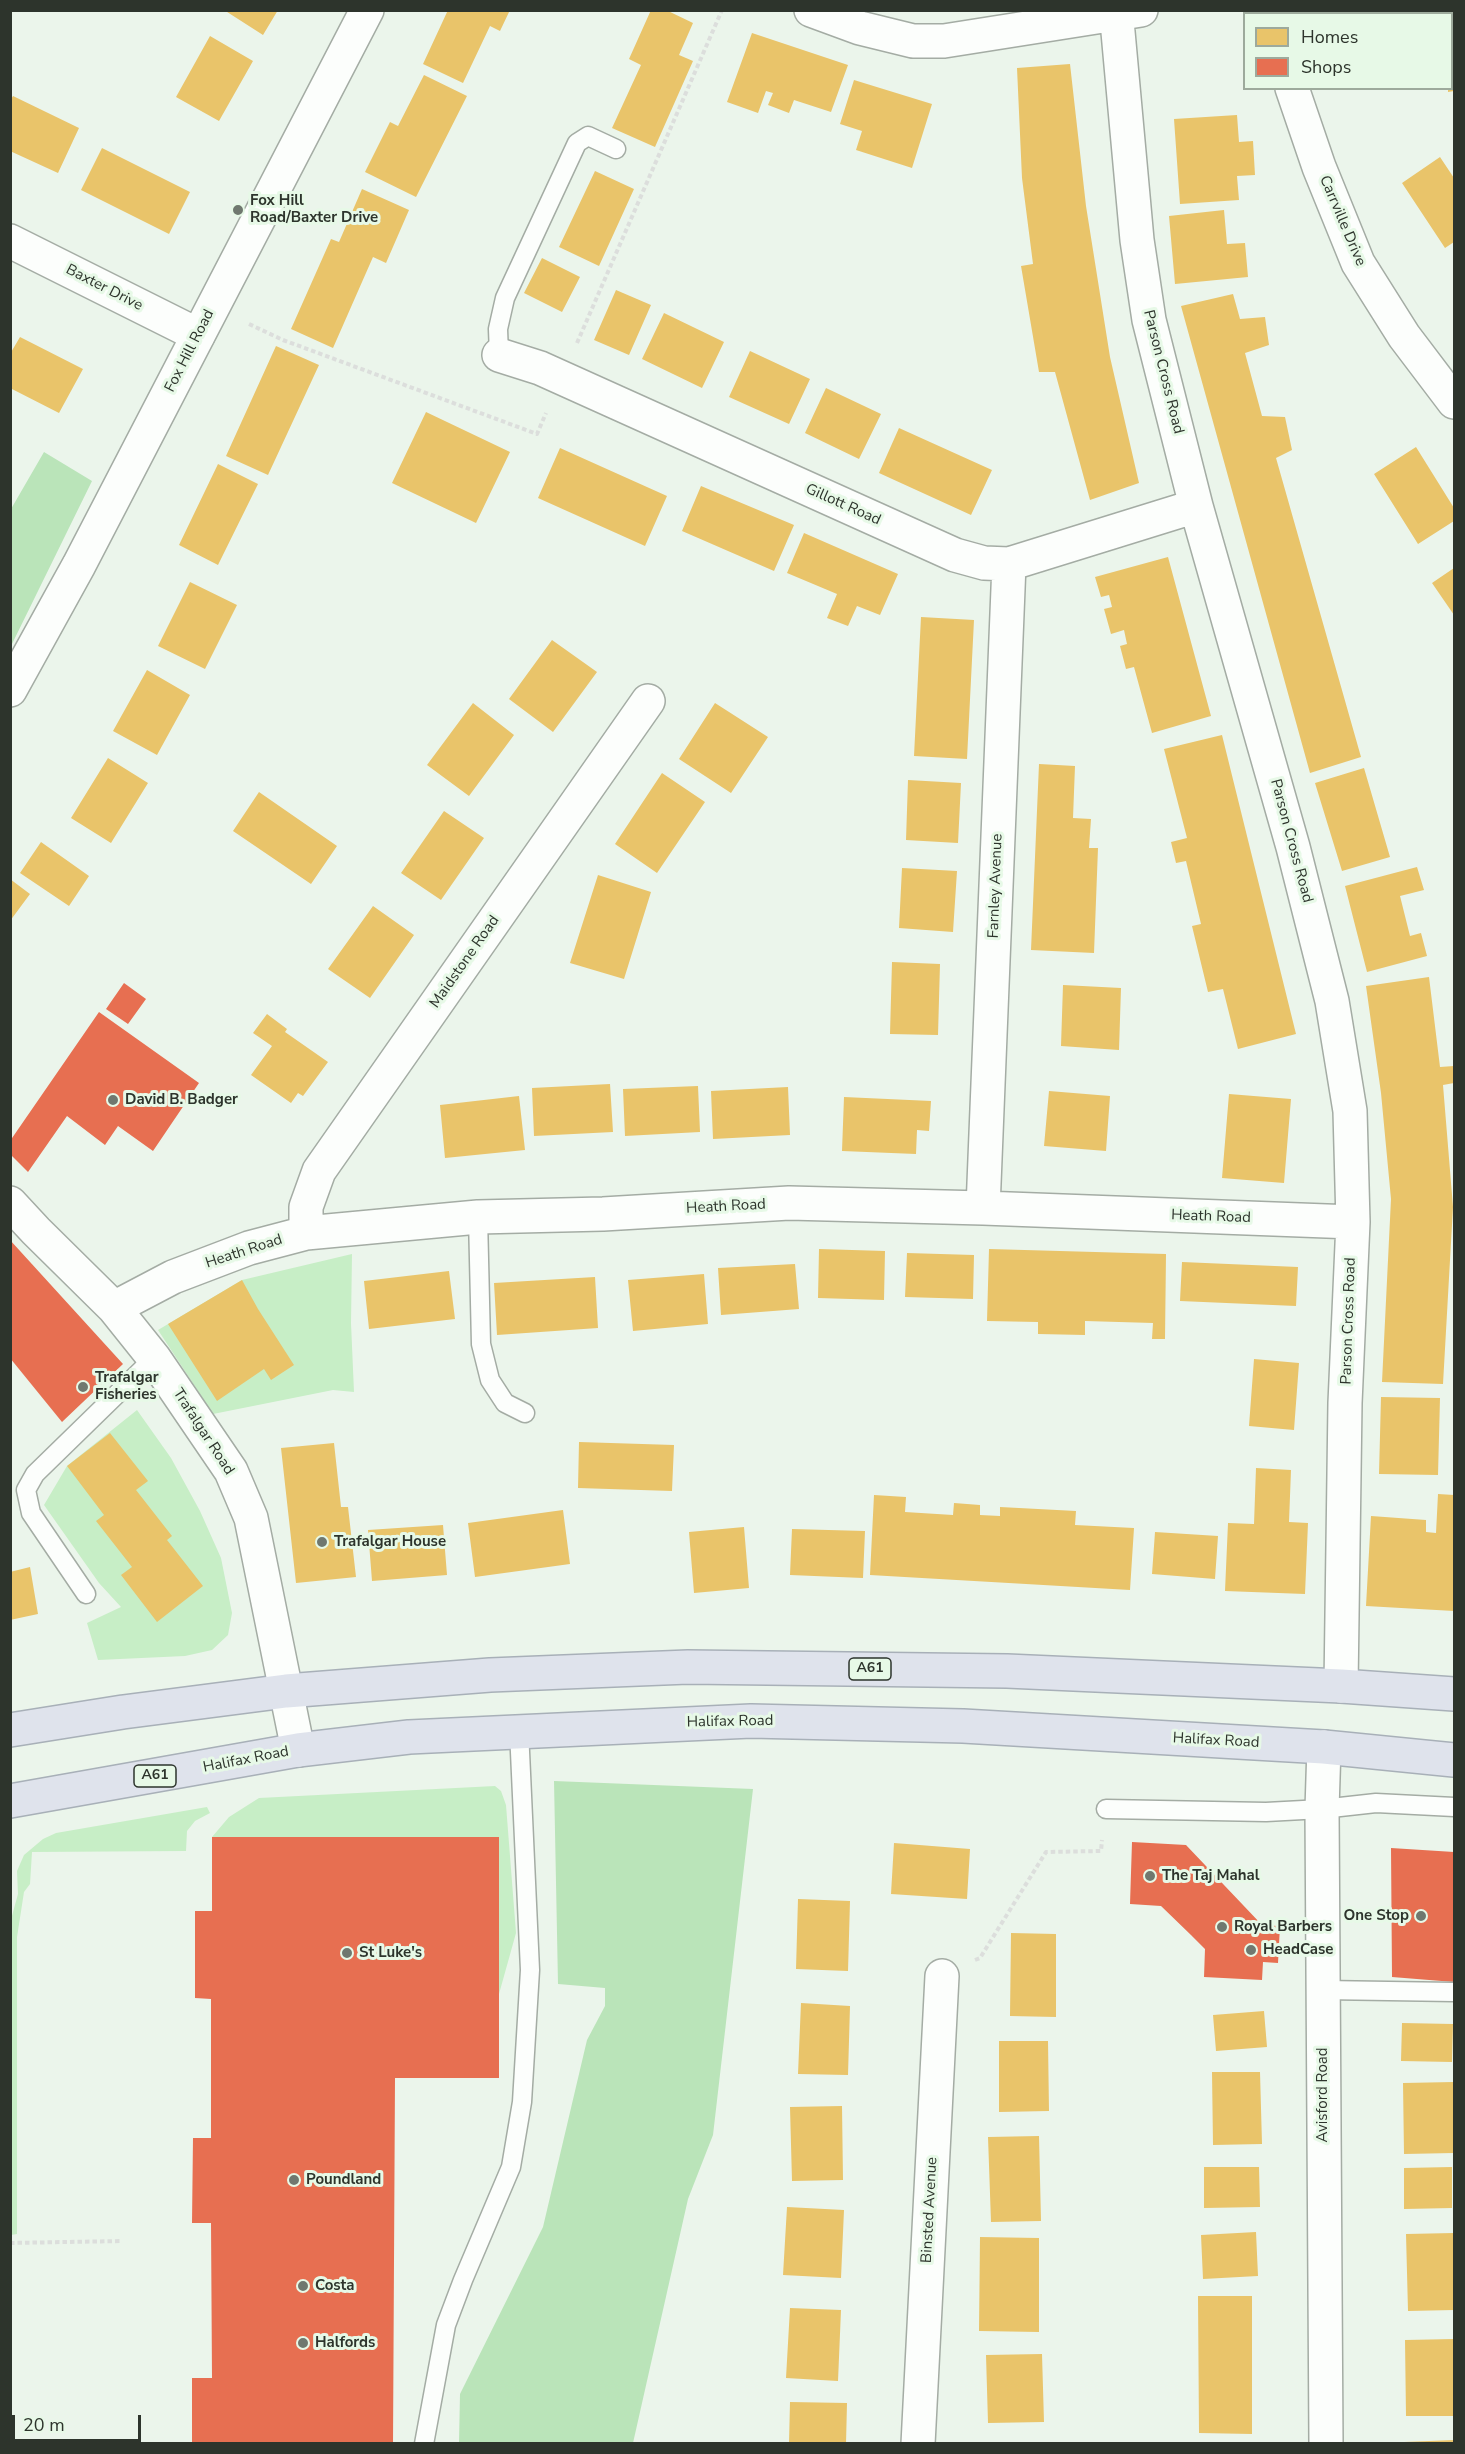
<!DOCTYPE html>
<style>
body{margin:0}
#map{position:relative;width:1465px;height:2454px;overflow:hidden;background:#ebf5eb;font-family:"Nunito Sans",sans-serif}
canvas{display:block}
.frame{position:absolute;inset:0;border:12px solid #2d342c;pointer-events:none}
.legend{position:absolute;left:1243px;top:12px;width:210px;height:78px;box-sizing:border-box;background:#e7f9e7;border:2px solid #9daa9c;margin:0;padding:8px 10px;list-style:none;font-size:18px;color:#2d342c}
.legend li{display:flex;align-items:center;gap:12px;height:30px}
.legend b{width:30px;border:2px solid #9daa9c}
.scale{position:absolute;left:12px;top:2415px;width:129px;height:27px;box-sizing:border-box;border:3px solid #2d342c;border-top:0;padding-left:8px;font-size:18px;line-height:21px;white-space:nowrap;color:#2d342c;-webkit-text-stroke:4px #e7f9e7;paint-order:stroke}
</style>
<div id="map">
<canvas width="1465" height="2454"></canvas>
<div class="frame"></div>
<ul class="legend">
<li><b style="height:16px;background:#e9c46a"></b>Homes</li>
<li><b style="height:16px;background:#e76f51"></b>Shops</li>
</ul>
<div class="scale">20 m</div>
</div>
<script>
const g = document.querySelector('canvas').getContext('2d');
g.lineJoin = 'round';
function fillPath(path, color) { g.fillStyle = color; g.fill(path, 'evenodd'); }
const poly = rows => new Path2D(rows.map(r => 'M' + r).join(''));
function stroke(path, color, width, dash) { g.strokeStyle = color; g.lineWidth = width; g.lineCap = dash ? 'butt' : 'round'; g.setLineDash(dash || []); g.stroke(path); }
function label(font, color, halo, rows, align = 'center') {
  g.font = font + ' "Nunito Sans",sans-serif'; g.lineWidth = 6; g.setLineDash([]); g.textBaseline = 'middle'; g.strokeStyle = halo; g.fillStyle = color; for (const [text, x, y, turn = 0] of rows) {
    g.save(); g.translate(x, y); g.rotate((+turn || 0) * Math.PI / 180); g.textAlign = isNaN(turn) ? turn : align; if (halo) g.strokeText(text, 0, 0); g.fillText(text, 0, 0); g.restore();
  }
}
fillPath(poly([
 [352,1254,351,1323,354,1392,333,1390,213,1414,158,1330,242,1280],
 [137,1410,171,1458,200,1511,221,1558,232,1613,228,1635,212,1650,185,1656,98,1660,87,1623,121,1607,99,1583,44,1505,67,1466],
 [495,1786,501,1791,506,1805,516,1933,499,1994,499,1837,212,1837,229,1817,259,1798],
 [207,1807,210,1813,195,1821,187,1831,186,1851,32,1852,30,1884,24,1892,17,1937,17,2234,11,2235,10,1923,18,1894,17,1871,24,1855,43,1839,56,1833]
]), '#c7eec6');
fillPath(poly([
 [44,452,92,481,11,646,11,509],
 [554,1781,753,1789,713,2135,688,2199,633,2443,459,2443,460,2394,543,2227,587,2040,605,2006,605,1988,558,1984]
]), '#bae4b9');
fillPath(poly([
 [224,10,278,10,263,35],
 [448,10,510,10,500,31,490,26,463,83,423,64],
 [651,10,666,10,693,23,679,55,693,61,655,147,612,128,641,65,629,59],
 [1454,11,1454,91,1448,92,1448,88,1452,88,1452,12],
 [752,33,848,65,831,112,794,100,789,113,768,105,773,93,766,91,758,113,727,102],
 [210,36,253,61,219,121,176,97],
 [1070,64,1086,206,1110,357,1139,483,1090,500,1055,372,1039,372,1021,266,1033,264,1022,178,1017,68],
 [424,75,467,96,416,197,365,172,390,122,398,126],
 [854,80,932,104,912,168,856,150,862,131,840,124],
 [13,96,79,128,58,173,10,151,10,101],
 [1237,115,1239,142,1253,141,1255,175,1237,176,1239,200,1180,204,1174,119],
 [102,148,190,192,169,234,81,190],
 [1440,157,1454,178,1454,242,1445,248,1402,183],
 [595,171,634,189,599,266,559,247],
 [362,189,409,210,386,263,373,257,333,348,291,329,331,239,339,242],
 [1224,210,1227,244,1245,243,1248,277,1175,284,1169,216],
 [542,258,580,277,562,312,524,293],
 [616,290,651,305,629,355,594,340],
 [1233,294,1240,319,1265,317,1269,345,1245,353,1262,416,1285,417,1292,450,1276,458,1361,757,1310,773,1181,306],
 [664,313,724,342,702,388,642,359],
 [20,337,83,369,59,413,10,388,10,354],
 [276,346,319,365,268,475,226,456],
 [750,351,810,379,789,424,729,397],
 [826,388,881,414,859,459,805,433],
 [426,412,510,452,476,523,392,483],
 [899,428,992,470,971,515,879,473],
 [1416,447,1454,508,1454,521,1418,544,1374,474],
 [560,448,667,496,645,546,538,498],
 [218,464,258,484,218,565,179,545],
 [701,486,794,525,774,571,682,531],
 [804,533,898,574,880,615,857,606,848,626,827,618,837,594,787,573],
 [1168,557,1211,716,1152,733,1134,667,1126,669,1120,646,1127,644,1124,630,1111,634,1104,609,1112,607,1109,595,1101,597,1095,577],
 [1454,568,1454,615,1432,583],
 [190,582,237,605,205,669,158,646],
 [921,617,974,620,967,759,914,756],
 [552,640,597,672,553,732,509,699],
 [147,670,190,695,157,755,113,731],
 [473,703,514,735,469,796,427,765],
 [715,703,768,737,731,793,679,759],
 [1222,735,1296,1034,1238,1049,1223,989,1208,992,1192,926,1201,924,1186,861,1176,863,1171,842,1187,838,1164,749],
 [108,758,148,783,111,843,71,818],
 [1039,764,1075,766,1073,818,1091,819,1089,848,1098,848,1094,953,1031,950],
 [1364,768,1390,857,1342,871,1315,783],
 [662,773,705,802,657,873,615,844],
 [908,780,961,783,958,843,906,840],
 [259,792,337,846,311,884,233,831],
 [444,811,484,838,441,900,401,873],
 [41,842,89,876,69,906,20,873],
 [1417,867,1424,890,1400,896,1410,936,1421,933,1427,956,1367,972,1345,886],
 [902,868,957,871,953,932,899,928],
 [598,875,651,892,624,979,570,963],
 [10,879,30,894,10,921],
 [373,906,414,935,370,998,328,969],
 [892,962,940,964,938,1035,890,1034],
 [1429,977,1440,1067,1454,1066,1454,1083,1443,1085,1453,1207,1443,1384,1382,1382,1391,1199,1381,1093,1366,986],
 [1063,985,1121,988,1119,1050,1061,1046],
 [267,1014,287,1029,285,1032,328,1062,303,1096,298,1093,291,1103,251,1075,272,1046,253,1033],
 [610,1084,613,1132,534,1136,532,1088],
 [698,1086,700,1132,625,1136,623,1089],
 [788,1087,790,1135,713,1139,711,1091],
 [1049,1091,1110,1096,1106,1151,1044,1146],
 [1229,1094,1291,1099,1284,1183,1222,1178],
 [519,1096,525,1150,445,1158,440,1105],
 [844,1097,931,1101,929,1131,917,1130,916,1154,842,1151],
 [819,1249,885,1251,884,1300,818,1298],
 [989,1249,1166,1254,1165,1339,1152,1339,1153,1323,1085,1321,1085,1335,1038,1334,1038,1322,987,1321],
 [907,1253,974,1255,973,1299,905,1297],
 [1182,1262,1298,1267,1296,1306,1180,1301],
 [795,1264,799,1309,721,1315,718,1268],
 [449,1271,455,1319,369,1329,364,1281],
 [704,1274,708,1324,633,1331,628,1280],
 [595,1277,598,1328,497,1335,494,1283],
 [242,1280,258,1309,294,1365,271,1380,264,1369,217,1401,168,1324],
 [1254,1359,1299,1363,1294,1430,1249,1426],
 [1381,1397,1440,1398,1438,1475,1379,1474],
 [110,1433,148,1481,136,1490,172,1536,167,1540,203,1586,157,1622,121,1575,132,1567,96,1521,104,1515,67,1466],
 [579,1442,674,1445,672,1491,578,1488],
 [334,1443,341,1507,348,1507,356,1577,296,1583,281,1448],
 [1256,1468,1291,1470,1289,1522,1308,1523,1305,1594,1225,1591,1228,1523,1254,1524],
 [1438,1494,1454,1495,1454,1611,1366,1606,1371,1516,1426,1520,1426,1532,1436,1533],
 [874,1495,906,1497,905,1512,953,1515,954,1503,980,1505,980,1515,1000,1516,1000,1507,1076,1511,1075,1525,1134,1528,1130,1590,870,1575],
 [563,1510,570,1564,475,1577,468,1523],
 [443,1525,447,1575,372,1581,368,1530],
 [744,1527,749,1588,694,1593,689,1532],
 [792,1529,865,1531,863,1578,790,1575],
 [1155,1532,1218,1536,1215,1579,1152,1574],
 [30,1567,38,1614,10,1620,10,1572],
 [894,1843,970,1849,967,1899,891,1894],
 [798,1899,850,1901,848,1971,796,1969],
 [1011,1933,1056,1934,1056,2017,1010,2016],
 [801,2003,850,2006,848,2075,798,2074],
 [1264,2011,1267,2047,1216,2051,1213,2015],
 [1402,2023,1453,2024,1452,2062,1401,2061],
 [999,2041,1048,2041,1049,2111,999,2112],
 [1212,2072,1260,2072,1262,2144,1213,2145],
 [1454,2082,1454,2153,1404,2154,1403,2083],
 [842,2106,843,2180,792,2181,790,2107],
 [1039,2136,1041,2221,991,2222,988,2137],
 [1204,2167,1259,2167,1260,2207,1204,2208],
 [1452,2167,1452,2208,1404,2209,1404,2168],
 [787,2207,844,2210,841,2278,783,2275],
 [1256,2232,1258,2276,1203,2279,1201,2235],
 [1454,2233,1454,2310,1408,2311,1406,2234],
 [980,2237,1039,2238,1039,2332,979,2331],
 [1198,2296,1252,2296,1252,2434,1199,2433],
 [790,2308,841,2310,838,2381,786,2378],
 [1454,2339,1454,2416,1406,2416,1405,2340],
 [1042,2354,1044,2422,988,2423,986,2355],
 [790,2402,847,2403,846,2444,789,2444],
 [1454,2440,1454,2444,1404,2444,1404,2442]
]), '#e9c46a');
fillPath(poly([
 [124,983,146,999,128,1024,106,1009],
 [99,1012,199,1083,153,1151,118,1126,105,1145,67,1116,28,1172,10,1154,10,1141],
 [10,1240,123,1364,62,1422,10,1358],
 [212,1837,499,1837,499,2078,395,2078,393,2444,192,2444,192,2378,212,2378,211,2223,192,2223,193,2138,211,2138,211,1999,195,1998,195,1911,212,1911],
 [1132,1842,1186,1845,1262,1925,1280,1926,1278,1963,1263,1962,1262,1980,1204,1977,1205,1949,1191,1935,1161,1906,1130,1904],
 [1391,1848,1454,1852,1454,1982,1392,1977]
]), '#e76f51');
const service = poly([
 [499,355,498,329,505,298,577,143,588,136,616,149],
 [478,1217,481,1344,490,1380,505,1403,525,1413],
 [86,1594,31,1513,26,1490,35,1474,154,1358],
 [1106,1809,1266,1812,1322,1809,1376,1803,1454,1807],
 [1323,1990,1454,1992],
 [424,2444,446,2325,463,2280,511,2167,522,2102,530,1970,519,1730]
]);
const minor = poly([
 [811,10,860,28,913,41,944,41,1141,10],
 [1116,10,1137,240,1149,320,1196,506,1293,847,1332,1001,1350,1111,1353,1222,1345,1403,1341,1686],
 [1273,10,1274,14],
 [1292,88,1319,167,1358,263,1404,336,1454,402],
 [10,241,198,335],
 [499,355,540,368,955,555,984,563,1009,564,1196,506],
 [10,1203,36,1231,114,1308,154,1358,231,1471,251,1518,298,1750],
 [983,1208,1009,564],
 [306,1233,306,1207,319,1171,648,701],
 [114,1308,173,1277,249,1248,306,1233,478,1217,603,1214,789,1203,983,1208,1353,1222],
 [1324,1747,1322,1809,1326,2444],
 [918,2444,942,1976]
]);
const tertiary = poly([
 [10,690,79,565,367,10]
]);
const trunk = poly([
 [10,1730,123,1712,286,1691,490,1675,688,1667,1007,1671,1341,1686,1454,1694],
 [10,1801,298,1750,409,1737,751,1721,963,1726,1324,1747,1454,1760]
]);
stroke(service, '#a4aca4', 21);
stroke(minor, '#a4aca4', 36);
stroke(tertiary, '#a4aca4', 36);
stroke(trunk, '#a8b0b8', 36);
stroke(poly([
 [249,324,283,340,537,434,546,413],
 [577,343,722,10],
 [975,1960,980,1958,1046,1852,1101,1851,1102,1840],
 [10,2243,122,2241]
]), '#dcdedc', 4, [4.5, 3]);
stroke(service, '#fcfefc', 18);
stroke(minor, '#fcfefc', 33);
stroke(tertiary, '#fcfefc', 33);
stroke(trunk, '#dfe3ec', 33);
for (const [x, y, r, color] of [
 [238,210,6,"#70786f"],
 [113,1100,6,"#70786f"],
 [83,1387,6,"#70786f"],
 [322,1542,6,"#70786f"],
 [1150,1876,6,"#70786f"],
 [1421,1916,6,"#70786f"],
 [1222,1927,6,"#70786f"],
 [1251,1950,6,"#70786f"],
 [347,1953,6,"#70786f"],
 [294,2180,6,"#70786f"],
 [303,2286,6,"#70786f"],
 [303,2343,6,"#70786f"]
]) { const dot = new Path2D(); dot.arc(x, y, r, 0, 2 * Math.PI); g.fillStyle = color; g.fill(dot); stroke(dot, '#e7f9e7', 2); }
for (const [x, y, w] of [
 [870,1669,42],
 [155,1776,42]
]) { const box = new Path2D(); box.roundRect(x - w / 2, y - 11, w, 22, 4.5); g.fillStyle = '#e7f9e7'; g.fill(box); stroke(box, '#2d342c', 1.5); }
label('bold 14px', '#2d342c', null, [
 ["A61",870,1669],
 ["A61",155,1776]
]);
label('bold 15px', '#2d342c', '#e7f9e7', [
 ["Fox Hill",250,201],
 ["Road/Baxter Drive",250,218],
 ["David B. Badger",125,1100],
 ["Trafalgar",95,1378],
 ["Fisheries",95,1395],
 ["Trafalgar House",334,1542],
 ["The Taj Mahal",1162,1876],
 ["One Stop",1409,1916,"right"],
 ["Royal Barbers",1234,1927],
 ["HeadCase",1263,1950],
 ["St Luke's",359,1953],
 ["Poundland",306,2180],
 ["Costa",315,2286],
 ["Halfords",315,2343]
], 'left');
label('15px', '#2d342c', '#e7f9e7', [
 ["Carrville Drive",1342,221,67],
 ["Baxter Drive",104,288,27],
 ["Fox Hill Road",190,351,-63],
 ["Parson Cross Road",1163,372,76],
 ["Gillott Road",843,505,24],
 ["Parson Cross Road",1291,841,75],
 ["Farnley Avenue",996,886,-88],
 ["Maidstone Road",465,962,-55],
 ["Heath Road",726,1207,-3],
 ["Heath Road",1211,1217,2],
 ["Heath Road",244,1252,-18],
 ["Parson Cross Road",1349,1321,-88],
 ["Trafalgar Road",203,1432,57],
 ["Halifax Road",730,1722,-1],
 ["Halifax Road",1216,1741,3],
 ["Halifax Road",246,1760,-11],
 ["Avisford Road",1323,2095,-90],
 ["Binsted Avenue",930,2210,-87]
]);
</script>
